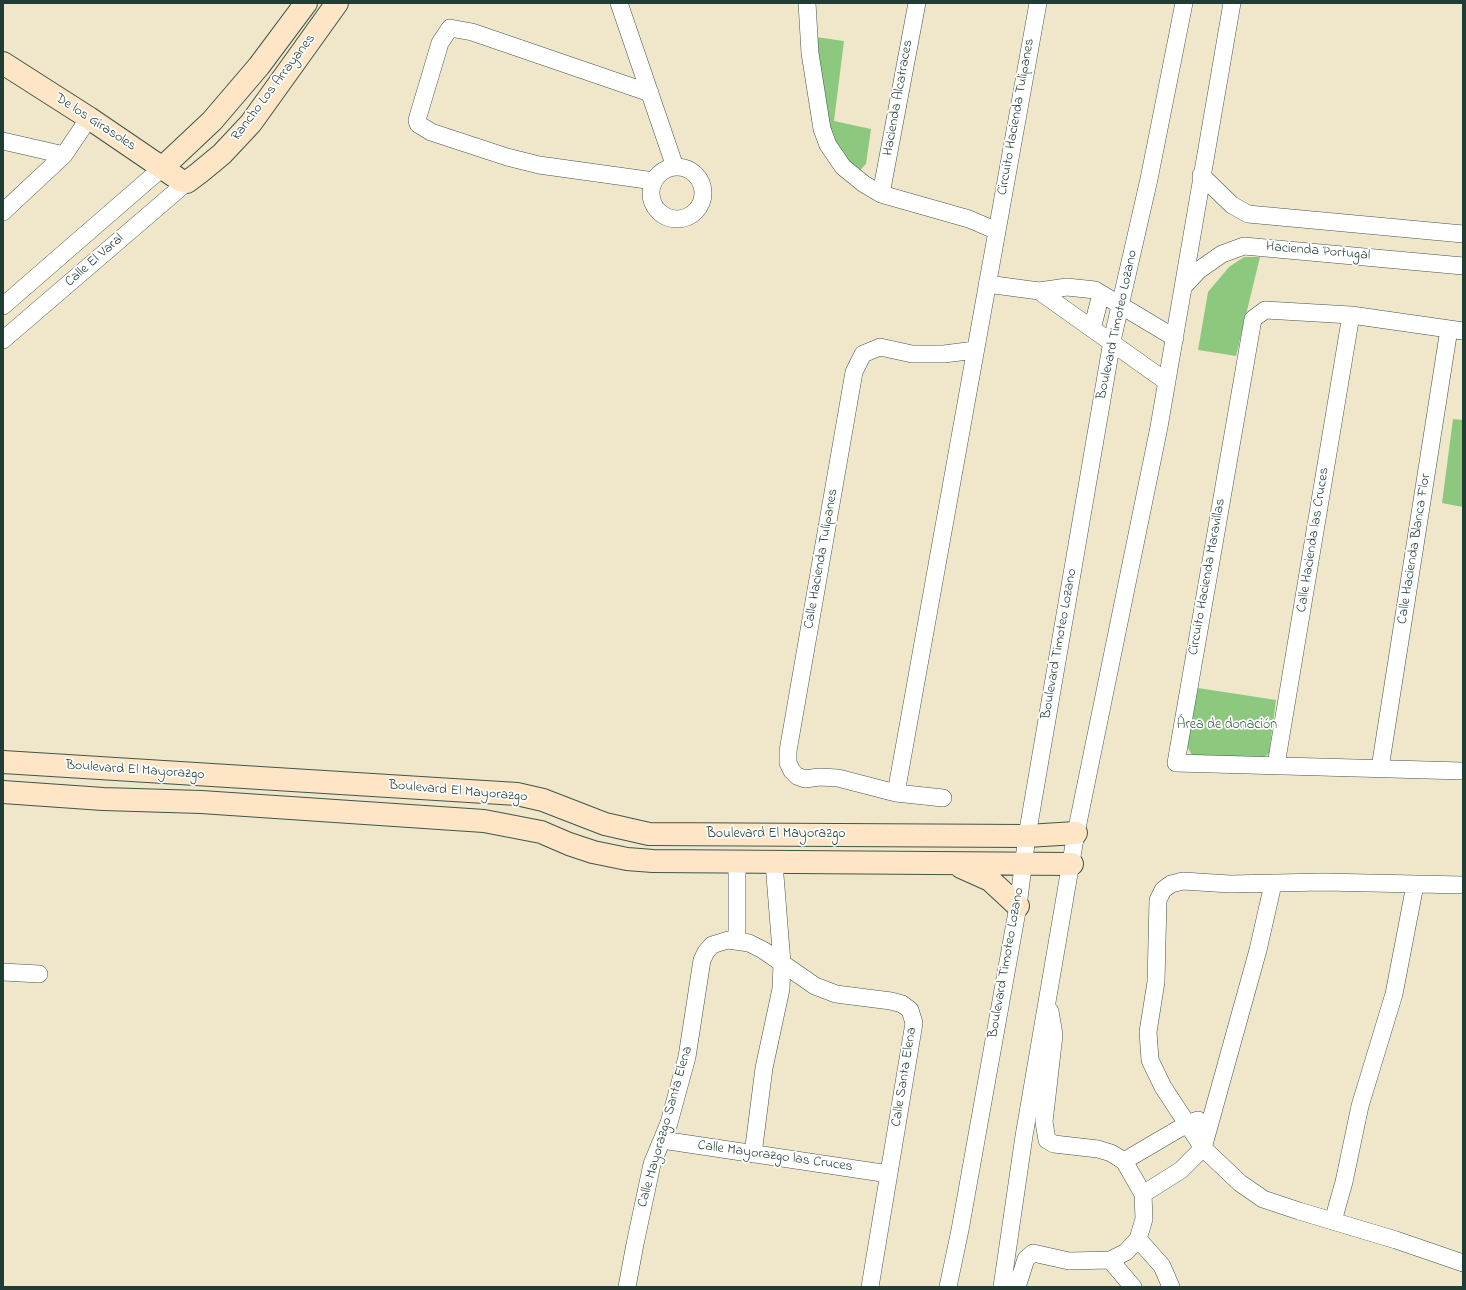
<!DOCTYPE html>
<meta charset="utf-8">
<style>
body{margin:0}
#map{position:relative;width:1466px;height:1290px;overflow:hidden;background:#f0e7cb;font-family:"Indie Flower",sans-serif}
canvas{display:block}
.frame{position:absolute;inset:0;border:4px solid #1f3d34;pointer-events:none}
</style>
<div id="map">
<canvas width="1466" height="1290"></canvas>
<div class="frame"></div>
</div>
<script>
const g = document.querySelector('canvas').getContext('2d');
g.lineJoin = 'round';
function fillPath(path, color) { g.fillStyle = color; g.fill(path, 'evenodd'); }
const poly = rows => new Path2D(rows.map(r => 'M' + r).join(''));
function stroke(path, color, width, dash) { g.strokeStyle = color; g.lineWidth = width; g.lineCap = dash ? 'butt' : 'round'; g.setLineDash(dash || []); g.stroke(path); }
function label(font, color, halo, rows, align = 'center') {
  g.font = font + ' "Indie Flower",sans-serif'; g.lineWidth = 3.5; g.setLineDash([]); g.textBaseline = 'middle'; g.strokeStyle = halo; g.fillStyle = color; for (const [text, x, y, turn = 0] of rows) {
    g.save(); g.translate(x, y); g.rotate((+turn || 0) * Math.PI / 180); g.textAlign = isNaN(turn) ? turn : align; if (halo) g.strokeText(text, 0, 0); g.fillText(text, 0, 0); g.restore();
  }
}
fillPath(poly([
 [809,36,844,41,834,121,871,129,866,164,859,171,836,154],
 [1244,257,1260,257,1236,356,1198,350,1208,292,1229,267],
 [1453,419,1463,420,1463,507,1442,503],
 [1198,688,1276,700,1269,754,1254,762,1192,755,1187,746]
]), '#8cc97e');
const street = poly([
 [619,3,675,167],
 [807,3,810,53,822,129,828,145,843,167,864,184,881,194,969,219,997,231],
 [650,93,472,32,450,28,440,43,417,120,418,124,431,132,507,157,539,165,654,181],
 [3,141,64,155],
 '651 193a26 26 0 1 1 52 0a26 26 0 1 1-52 0Z',
 [1201,175,1232,205,1248,214,1463,234],
 [881,194,917,3],
 [3,212,64,155,89,118],
 [987,284,1039,291,1067,287,1095,290,1175,338],
 [1185,285,1199,270,1222,254,1244,246,1463,266],
 [1039,291,1167,382],
 [3,306,162,168],
 [1092,329,1101,294],
 [1463,331,1351,315,1265,310,1253,319,1176,763,1463,771],
 [3,340,187,182],
 [1276,765,1351,315],
 [1380,768,1449,329],
 [896,793,1038,3],
 [943,798,896,793,838,778,819,777,805,779,797,776,792,771,788,763,788,751,854,372,863,354,880,347,912,354,944,354,975,350],
 [737,863,737,940],
 [1463,885,1323,882,1230,884,1183,881,1171,884,1163,890,1158,900,1156,982,1148,1032,1150,1060,1163,1087,1203,1148,1240,1183,1263,1199,1299,1211,1396,1240,1463,1263],
 [3,972,39,974],
 [662,1140,889,1174],
 [753,1154,764,1068,781,989,782,963,774,863],
 [1124,1161,1187,1124,1198,1120],
 [1143,1194,1181,1170,1203,1148,1258,950,1273,884],
 [1333,1221,1344,1182,1360,1106,1394,994,1415,885],
 [1138,1239,1162,1266,1171,1287],
 [1110,1260,1133,1287],
 [627,1287,635,1244,652,1164,669,1123,687,1057,702,960,706,952,712,945,728,940,749,943,763,950,815,986,836,994,891,1001,902,1004,910,1010,914,1023,870,1287],
 [948,1287,960,1230,1018,906,1027,836,1112,341,1149,179,1184,3],
 [1002,1287,1024,1136,1076,833,1159,427,1232,3],
 [1017,1287,1026,1259,1033,1253,1069,1261,1110,1260,1126,1252,1138,1239,1144,1219,1143,1194,1124,1161,1111,1153,1098,1149,1054,1144,1047,1140,1044,1122,1054,1035,1050,1011]
]);
const secondary = poly([
 [3,63,89,118,180,180,187,182,199,173,222,154,251,123,337,3],
 [162,168,212,121,259,66,306,3],
 [3,762,517,794,543,800,605,824,649,834,1027,836,1076,833],
 [3,792,103,799,201,802,484,821,541,832,569,844,593,852,627,859,653,861,1072,864],
 [961,867,990,880,1018,906]
]);
stroke(street, '#3e564b', 18);
stroke(secondary, '#3e564b', 24);
stroke(street, '#fff', 17);
stroke(secondary, '#fde5c5', 22);
label('14px', '#1f3d34', '#fff', [
 ["Rancho Los Arrayanes",274,88,-53],
 ["Hacienda Alcatraces",899,98,-80],
 ["Circuito Hacienda Tulipanes",1017,117,-80],
 ["De los Girasoles",95,123,33],
 ["Hacienda Portugal",1318,252,5],
 ["Calle El Varal",95,261,-41],
 ["Boulevard Timoteo Lozano",1118,325,-78],
 ["Calle Hacienda las Cruces",1314,540,-81],
 ["Calle Hacienda Blanca Flor",1415,549,-81],
 ["Calle Hacienda Tulipanes",822,559,-80],
 ["Circuito Hacienda Maravillas",1208,577,-80],
 ["Boulevard Timoteo Lozano",1060,644,-80],
 ["Boulevard El Mayorazgo",135,771,4],
 ["Boulevard El Mayorazgo",458,792,5],
 ["Boulevard El Mayorazgo",776,835],
 ["Boulevard Timoteo Lozano",1007,963,-80],
 ["Calle Santa Elena",905,1077,-81],
 ["Calle Mayorazgo Santa Elena",666,1127,-74],
 ["Calle Mayorazgo las Cruces",775,1157,8]
]);
label('14px', '#3a6046', '#fff', [
 ["Área de donación",1227,726]
]);
</script>
